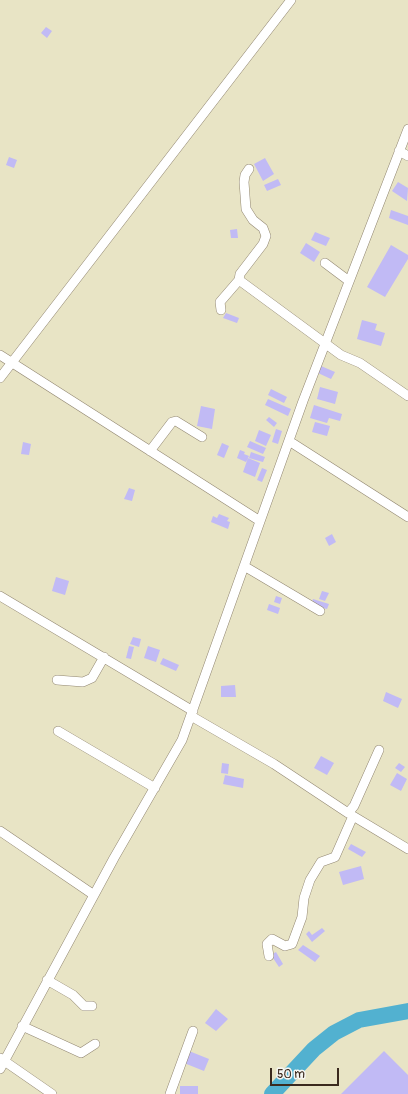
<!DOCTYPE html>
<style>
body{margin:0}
#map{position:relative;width:408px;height:1094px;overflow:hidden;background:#e8e4c5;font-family:Pangolin,sans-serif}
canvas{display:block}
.scale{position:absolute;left:270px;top:1068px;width:69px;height:18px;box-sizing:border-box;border:2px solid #3b2a1e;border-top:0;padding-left:5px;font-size:12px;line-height:14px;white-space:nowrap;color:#3b2a1e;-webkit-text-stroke:3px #f6f6f2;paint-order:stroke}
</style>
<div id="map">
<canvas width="408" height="1094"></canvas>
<div class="scale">50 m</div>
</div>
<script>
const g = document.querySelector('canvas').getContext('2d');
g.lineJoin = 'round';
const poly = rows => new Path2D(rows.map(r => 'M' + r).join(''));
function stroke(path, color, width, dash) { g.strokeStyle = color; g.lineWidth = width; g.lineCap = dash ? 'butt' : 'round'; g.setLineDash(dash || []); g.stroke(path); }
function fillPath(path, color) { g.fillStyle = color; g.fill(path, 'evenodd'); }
stroke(poly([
 [272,1094,314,1049,334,1033,359,1020,408,1011]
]), '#52b1d0', 16);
fillPath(poly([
 [46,27,52,31,47,38,41,33],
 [9,157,17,160,14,168,6,165],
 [265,158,274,174,263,181,254,164],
 [278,179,281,185,267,191,264,185],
 [398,182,408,188,407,201,392,191],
 [391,210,408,216,408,225,389,218],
 [237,229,238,238,231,238,230,230],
 [315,232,330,238,326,246,311,240],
 [306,243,320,252,314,262,300,253],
 [391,245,408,255,408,259,385,297,367,287],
 [226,313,239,318,237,323,223,318],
 [362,320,377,324,375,330,385,333,381,346,357,339],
 [321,366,335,372,331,379,318,373],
 [320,387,338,392,335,404,317,399],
 [271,389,287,397,284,403,268,395],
 [268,399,291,409,288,416,265,405],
 [314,405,342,414,340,421,329,418,327,423,310,418],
 [201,406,215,409,212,429,197,426],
 [269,417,277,423,274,427,266,420],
 [315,422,330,426,327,436,312,432],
 [276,429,282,431,278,444,272,442],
 [259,430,271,435,266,446,255,441],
 [250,441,266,448,263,454,247,447],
 [23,442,31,444,29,455,21,454],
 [222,443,229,446,224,458,217,455],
 [240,450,245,452,244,454,249,456,246,462,237,458],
 [251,452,265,457,263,462,249,458],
 [248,458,260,463,255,477,243,472],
 [262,468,267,470,262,482,257,480],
 [129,488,135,490,132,501,124,499],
 [219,514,229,518,227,521,230,522,228,529,211,522,213,516,217,518],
 [332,534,336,542,329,546,325,538],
 [56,577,69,581,65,595,52,591],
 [322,591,329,593,325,601,319,599],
 [276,596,282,598,280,604,274,602],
 [313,599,329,604,327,609,311,605],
 [269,604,280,608,278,614,267,610],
 [133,637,141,639,139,647,130,644],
 [129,646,134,647,131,659,126,658],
 [148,646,160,650,156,662,144,658],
 [163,658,179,665,176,671,160,664],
 [235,685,236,697,221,697,221,686],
 [386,692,402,699,398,708,383,701],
 [321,756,334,763,327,775,314,768],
 [222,763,229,764,228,774,221,773],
 [399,763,405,767,401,772,395,768],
 [397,773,407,779,401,791,390,785],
 [225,775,244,779,243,788,223,784],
 [351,844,366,852,362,857,348,849],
 [361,866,364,879,343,885,339,872],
 [322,928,325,931,312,942,306,934,309,931,312,935],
 [303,945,320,956,315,962,298,950],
 [276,952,283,964,279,967,271,955],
 [216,1009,228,1019,216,1031,205,1023],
 [189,1051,209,1059,204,1071,184,1063],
 [384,1051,408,1075,408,1094,341,1094],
 [180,1086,198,1086,198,1094,180,1094]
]), '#c1baf5');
const street = poly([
 [399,151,408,156],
 [249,169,245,175,244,182,246,209,253,220,263,228,266,236,263,244,240,274,239,280,341,355,360,363,408,396],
 [325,263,349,281],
 [221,310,220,302,239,280],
 [0,355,260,521],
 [0,378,291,0],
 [289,441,408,517],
 [150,451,172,422,176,421,202,437],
 [244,566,320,611],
 [0,596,193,711],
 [57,680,83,682,92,678,104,657],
 [191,716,274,764,348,813,408,849],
 [58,731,155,788],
 [348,813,354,806,379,750],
 [0,831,94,895],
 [269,956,267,944,272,939,285,946,292,944,302,917,304,898,310,880,321,862,335,857,353,816],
 [47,980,73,995,84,1006,92,1006],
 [22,1026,81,1053,95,1044],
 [0,1058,52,1094],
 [0,1069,114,858,182,740,303,401,408,129],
 [170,1094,193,1031]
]);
stroke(street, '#928772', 10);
stroke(street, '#fff', 9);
</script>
